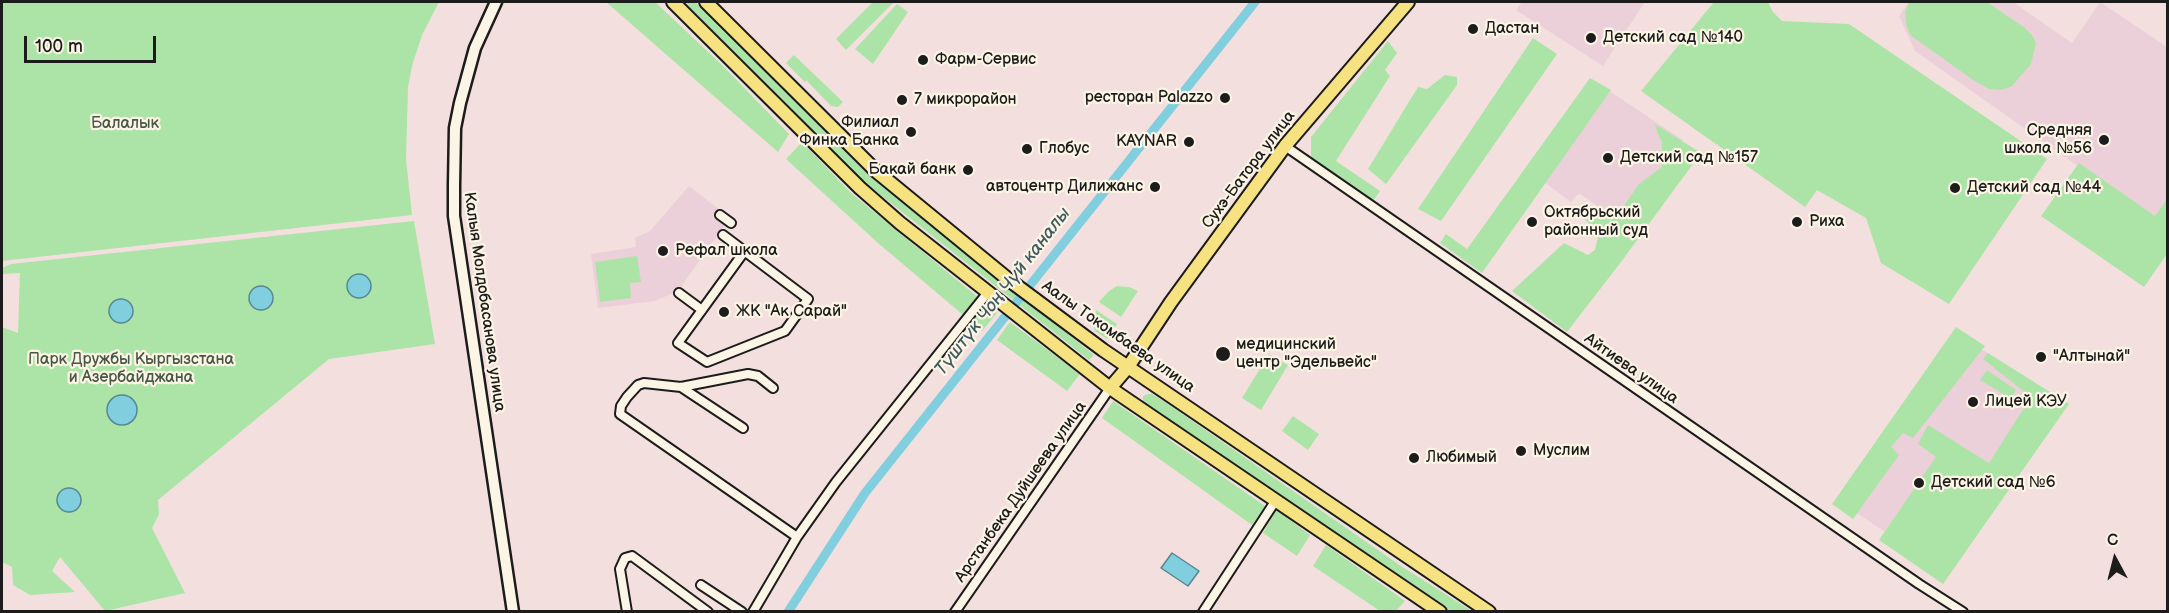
<!DOCTYPE html>
<meta charset="utf-8">
<style>
body{margin:0}
#map{position:relative;width:2169px;height:613px;overflow:hidden;background:#f3dfde;font-family:"Balsamiq Sans",sans-serif}
canvas{display:block}
.frame{position:absolute;inset:0;border:3px solid #1c1c1c;pointer-events:none}
.north{position:absolute;left:2085px;top:529px;width:60px;height:60px;-webkit-text-stroke:4px #fcf5e5;paint-order:stroke;rotate:353deg;font-size:16px;font-weight:700;line-height:24px;text-align:center;color:#1c1c1c}
.north::after{content:'';display:block;margin:auto;width:21px;height:27px;background:#1c1c1c;clip-path:polygon(50% 0,100% 100%,50% 72%,0 100%)}
.scale{position:absolute;left:24px;top:36px;width:132px;height:27px;box-sizing:border-box;border:3px solid #1c1c1c;border-top:0;padding-left:8px;font-size:18px;line-height:21px;white-space:nowrap;color:#1c1c1c;-webkit-text-stroke:4px #fcf5e5;paint-order:stroke}
</style>
<div id="map">
<canvas width="2169" height="613"></canvas>
<div class="frame"></div>
<div class="north">С</div>
<div class="scale">100 m</div>
</div>
<script>
const g = document.querySelector('canvas').getContext('2d');
g.lineJoin = 'round';
function fillPath(path, color) { g.fillStyle = color; g.fill(path, 'evenodd'); }
const poly = rows => new Path2D(rows.map(r => 'M' + r).join(''));
function stroke(path, color, width, dash) { g.strokeStyle = color; g.lineWidth = width; g.lineCap = dash ? 'butt' : 'round'; g.setLineDash(dash || []); g.stroke(path); }
function label(font, color, halo, rows, align = 'center') {
  g.font = font + ' "Balsamiq Sans",sans-serif'; g.lineWidth = 4.5; g.setLineDash([]); g.textBaseline = 'middle'; g.strokeStyle = halo; g.fillStyle = color; for (const [text, x, y, turn = 0] of rows) {
    g.save(); g.translate(x, y); g.rotate((+turn || 0) * Math.PI / 180); g.textAlign = isNaN(turn) ? turn : align; if (halo) g.strokeText(text, 0, 0); g.fillText(text, 0, 0); g.restore();
  }
}
fillPath(poly([
 [1522,2,1645,2,1603,66,1516,10],
 [1909,2,2013,2,2072,43,2100,2,2167,47,2167,229,1915,51,1899,16],
 [1599,84,1683,140,1623,223,1580,194,1577,195,1571,202,1534,175],
 [689,186,730,218,678,291,655,301,598,308,591,254,636,247,635,238,650,231],
 [1961,335,2039,388,1929,561,1843,504]
]), '#ecd0d9');
fillPath(poly([
 [2,2,439,2,422,35,412,66,408,87,406,159,412,215,2,261],
 [606,2,655,2,721,64,789,134,778,152],
 [684,2,695,2,871,177,1094,355,1089,360,863,181],
 [871,2,894,2,846,50,836,39,872,3],
 [1714,2,1768,2,1773,12,1782,21,1849,24,2047,159,1949,304,1881,263,1866,218,1817,190,1805,207,1641,91],
 [1909,2,1987,2,2025,28,2032,35,2036,43,2031,64,2012,86,2002,90,1989,89,1973,80,1910,35,1906,24,1905,12],
 [897,4,908,12,873,64,855,49],
 [1533,38,1557,54,1441,221,1418,209],
 [1388,41,1397,53,1385,70,1390,76,1336,161,1380,191,1373,201,1311,157,1311,137],
 [794,55,843,102,838,107,831,106,807,81,808,79,805,82,786,63],
 [1445,75,1457,77,1457,85,1386,184,1368,169,1418,87,1427,89],
 [1590,78,1611,90,1482,273,1440,243,1446,234,1467,249],
 [1655,124,1701,153,1621,262,1567,332,1512,291,1564,243,1588,255,1595,250,1599,232,1575,211,1589,205,1616,217,1639,184,1662,167,1662,142,1657,132],
 [802,142,850,192,997,313,982,331,878,243,786,159],
 [2079,163,2155,216,2167,199,2167,254,2144,287,2041,216],
 [414,221,435,344,329,359,158,500,159,514,152,528,185,593,105,611,60,557,52,571,75,592,30,595,13,585,12,567,2,562,2,327,18,333,20,273,2,274,2,268,11,264],
 [637,256,641,282,630,283,631,298,600,302,595,262],
 [1117,286,1129,287,1138,291,1121,317,1099,302,1109,291],
 [1096,310,1117,324,1107,339,1095,331,1093,324],
 [1010,322,1080,374,1067,391,997,340],
 [1956,327,1985,346,1913,438,1903,433,1891,447,1899,455,1853,519,1832,504],
 [1988,353,2069,404,1943,584,1879,540,1936,457,1918,444,1928,425,1989,463,2031,397,1983,359],
 [1269,354,1288,365,1261,410,1242,398],
 [1987,370,2016,390,2011,399,1980,380],
 [1148,394,1152,394,1165,402,1401,566,1472,611,1451,611,1346,543,1143,403,1143,396],
 [1113,401,1265,506,1252,525,1102,418],
 [1293,416,1319,434,1308,450,1282,431],
 [1276,510,1310,535,1297,556,1263,533],
 [1326,545,1405,601,1396,611,1380,611,1313,566]
]), '#ace4a8');
const water = poly([
 '347 286a12 12 0 1 1 24 0a12 12 0 1 1-24 0Z',
 '249 298a12 12 0 1 1 24 0a12 12 0 1 1-24 0Z',
 '109 311a12 12 0 1 1 24 0a12 12 0 1 1-24 0Z',
 '107 410a15 15 0 1 1 30 0a15 15 0 1 1-30 0Z',
 '57 500a12 12 0 1 1 24 0a12 12 0 1 1-24 0Z',
 [1172,553,1199,571,1188,586,1161,568,1172,553]
]);
fillPath(water, '#80cede');
stroke(water, '#588790', 1.5);
stroke(poly([
 [788,612,865,493,1255,2]
]), '#80cede', 9);
const street = poly([
 [1285,146,1919,584,1963,612],
 [720,215,731,223],
 [723,235,808,299,785,331,707,362,678,343,744,252],
 [679,293,702,310],
 [681,387,743,428],
 [773,388,758,376,748,374,681,387,644,383,638,385,627,397,621,406,620,414,797,537],
 [701,585,742,612],
 [627,612,620,569,625,558,632,556,708,612],
 [753,612,797,537,836,482,989,291],
 [955,612,1110,388],
 [1203,612,1276,500]
]);
const secondary = poly([
 [496,2,475,48,460,103,455,128,454,185,454,216,513,612]
]);
const primary = poly([
 [673,2,860,188,900,223,1110,388,1440,612],
 [706,2,876,171,1009,280,1103,350,1489,612],
 [1110,388,1128,367,1171,302,1285,146,1408,2]
]);
stroke(street, '#1c1c1c', 12);
stroke(secondary, '#1c1c1c', 15);
stroke(primary, '#1c1c1c', 16);
stroke(street, '#fcf5e5', 8);
stroke(secondary, '#fcf5e5', 10);
stroke(primary, '#f6e281', 12);
for (const [x, y, r, color] of [
 [1473,29,6,"#1c1c1c"],
 [1591,38,6,"#1c1c1c"],
 [923,60,6,"#1c1c1c"],
 [1225,98,6,"#1c1c1c"],
 [902,100,6,"#1c1c1c"],
 [911,132,6,"#1c1c1c"],
 [2104,140,6,"#1c1c1c"],
 [1189,142,6,"#1c1c1c"],
 [1027,149,6,"#1c1c1c"],
 [1608,158,6,"#1c1c1c"],
 [968,170,6,"#1c1c1c"],
 [1155,187,6,"#1c1c1c"],
 [1955,188,6,"#1c1c1c"],
 [1532,222,6,"#1c1c1c"],
 [1797,222,6,"#1c1c1c"],
 [663,251,6,"#1c1c1c"],
 [724,312,6,"#1c1c1c"],
 [1223,354,8,"#1c1c1c"],
 [2041,357,6,"#1c1c1c"],
 [1973,402,6,"#1c1c1c"],
 [1521,451,6,"#1c1c1c"],
 [1414,458,6,"#1c1c1c"],
 [1919,483,6,"#1c1c1c"]
]) { const dot = new Path2D(); dot.arc(x, y, r, 0, 2 * Math.PI); g.fillStyle = color; g.fill(dot); stroke(dot, '#fcf5e5', 2); }
label('16px', '#1c1c1c', '#fcf5e5', [
 ["Дастан",1485,29],
 ["Детский сад №140",1603,38],
 ["Фарм-Сервис",935,60],
 ["ресторан Palazzo",1213,98,"right"],
 ["7 микрорайон",914,100],
 ["Филиал",899,123,"right"],
 ["Финка Банка",899,141,"right"],
 ["Средняя",2092,131,"right"],
 ["школа №56",2092,149,"right"],
 ["KAYNAR",1177,142,"right"],
 ["Глобус",1039,149],
 ["Детский сад №157",1620,158],
 ["Бакай банк",956,170,"right"],
 ["автоцентр Дилижанс",1143,187,"right"],
 ["Детский сад №44",1967,188],
 ["Октябрьский",1544,213],
 ["районный суд",1544,231],
 ["Риха",1809,222],
 ["Рефал школа",675,251],
 ["ЖК \"Ак Сарай\"",736,312],
 ["медицинский",1236,345],
 ["центр \"Эдельвейс\"",1236,363],
 ["\"Алтынай\"",2053,357],
 ["Лицей КЭУ",1985,402],
 ["Муслим",1533,451],
 ["Любимый",1426,458],
 ["Детский сад №6",1931,483]
], 'left');
label('16px', '#475846', '#fcf5e5', [
 ["Балалык",125,124],
 ["Парк Дружбы Кыргызстана",131,360],
 ["и Азербайджана",131,378]
]);
label('16px', '#1c1c1c', '#fcf5e5', [
 ["Сухэ-Батора улица",1249,170,-53],
 ["Калыя Молдобасанова улица",484,302,82],
 ["Аалы Токомбаева улица",1118,337,35],
 ["Айтиева улица",1631,369,35],
 ["Арстанбека Дуйшеева улица",1021,492,-55]
]);
label('italic 18px', '#3f5a60', '#fcf5e5', [
 ["Түштүк Чоң Чүй каналы",1003,292,-52]
]);
</script>
